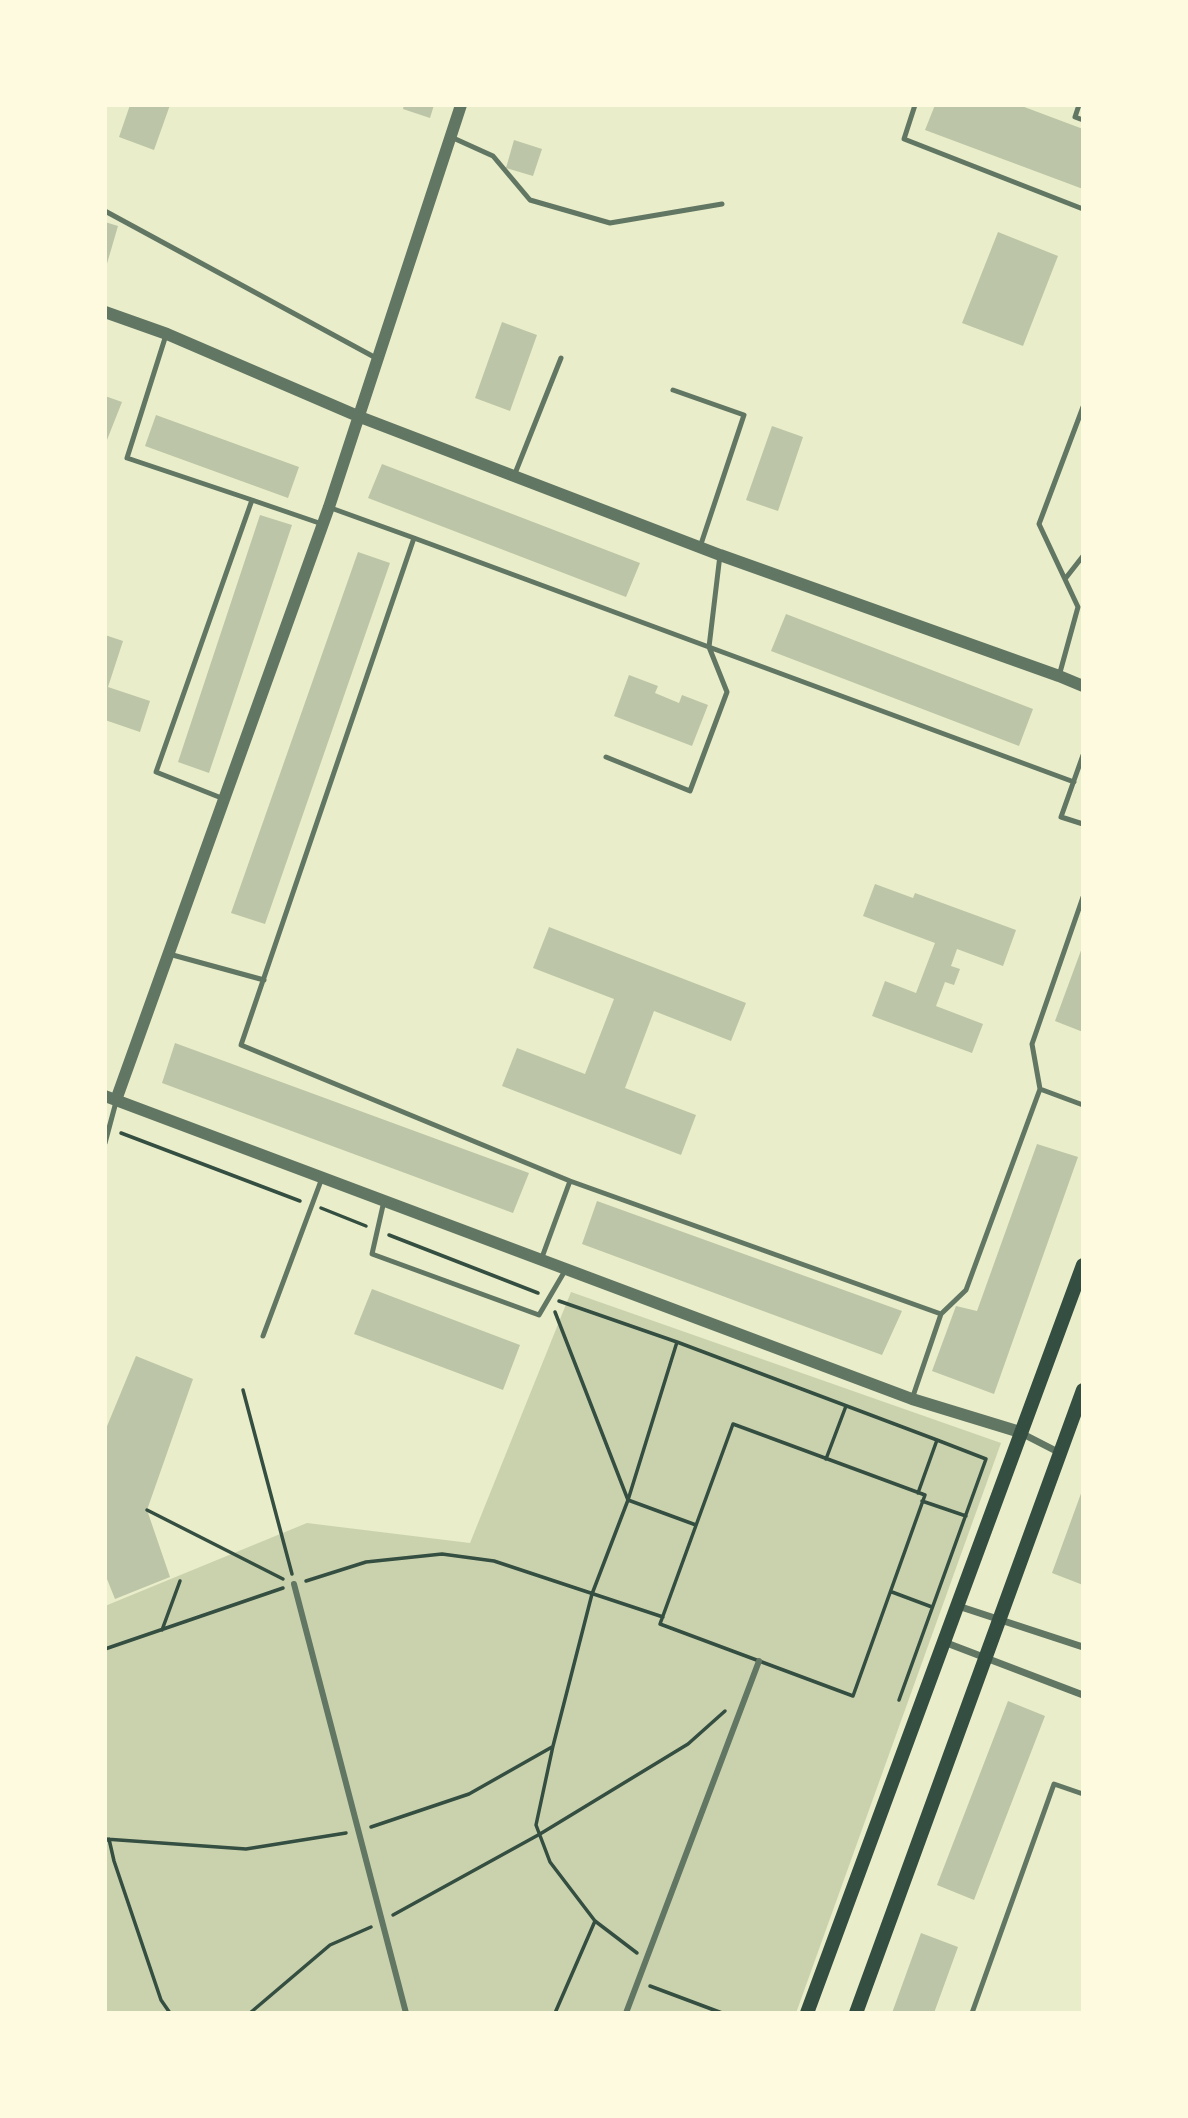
<!DOCTYPE html>
<style>
body{margin:0}
#map{position:relative;width:1188px;height:2118px;overflow:hidden;background:#e9edc9;font-family:Rubik,sans-serif}
canvas{display:block}
.frame{position:absolute;inset:0;border:107px solid #fefae0;pointer-events:none}
</style>
<div id="map">
<canvas width="1188" height="2118"></canvas>
<div class="frame"></div>
</div>
<script>
const g = document.querySelector('canvas').getContext('2d');
g.lineJoin = 'round';
function fillPath(path, color) { g.fillStyle = color; g.fill(path, 'evenodd'); }
const poly = rows => new Path2D(rows.map(r => 'M' + r).join(''));
function stroke(path, color, width, dash) { g.strokeStyle = color; g.lineWidth = width; g.lineCap = dash ? 'butt' : 'round'; g.setLineDash(dash || []); g.stroke(path); }
fillPath(poly([
 [571,1292,1001,1443,796,2013,105,2013,105,1606,307,1523,470,1543]
]), '#cad2ad');
fillPath(poly([
 [130,105,170,105,154,150,119,137],
 [404,105,434,105,430,118,403,109],
 [935,105,1019,105,1083,129,1083,189,925,130],
 [514,140,542,149,533,176,506,168],
 [105,222,118,226,106,267,105,267],
 [998,232,1058,256,1023,346,962,323],
 [502,322,537,335,510,411,475,398],
 [105,396,122,402,105,445],
 [156,415,299,467,288,498,145,446],
 [772,426,803,437,778,511,746,500],
 [382,464,640,563,626,597,368,498],
 [260,515,292,525,209,773,178,762],
 [358,552,390,563,265,924,231,913],
 [786,614,1033,709,1019,746,771,651],
 [105,635,123,641,108,687,150,701,140,732,105,720],
 [629,675,658,686,655,693,679,703,682,695,708,705,692,746,614,716],
 [875,884,913,898,915,893,1016,930,1003,966,957,949,951,966,960,969,954,985,945,982,936,1006,983,1024,972,1053,872,1016,885,981,916,993,935,943,863,916],
 [549,927,746,1003,731,1041,654,1011,625,1088,696,1115,681,1155,502,1086,517,1048,585,1074,614,999,533,968],
 [1083,945,1083,1032,1055,1021],
 [175,1043,529,1173,513,1213,162,1083],
 [1037,1144,1078,1157,994,1394,932,1371,956,1306,977,1311],
 [597,1201,902,1311,882,1355,582,1244],
 [372,1289,520,1345,503,1390,354,1334],
 [136,1356,193,1379,147,1510,170,1577,115,1599,105,1574,105,1431],
 [1083,1488,1083,1585,1052,1573],
 [1008,1701,1045,1716,974,1900,937,1885],
 [921,1933,958,1947,934,2013,892,2013]
]), '#bcc5a7');
stroke(poly([
 [121,1133,300,1201],
 [321,1208,366,1226],
 [389,1235,538,1293],
 [559,1301,677,1342,937,1440,918,1493],
 [555,1312,628,1500,696,1525],
 [243,1390,292,1574],
 [733,1424,925,1495,853,1696,660,1624,733,1424],
 [826,1459,846,1406],
 [922,1501,966,1516],
 [147,1510,283,1579],
 [306,1581,366,1562,442,1554,494,1561,663,1617],
 [892,1592,932,1607],
 [162,1630,180,1581],
 [105,1649,283,1588],
 [899,1700,986,1459,937,1440],
 [371,1827,469,1794,552,1747],
 [105,1839,246,1849,346,1833],
 [107,1840,109,1839,114,1861,161,2000,170,2013],
 [393,1915,540,1834,688,1744,725,1711],
 [637,1953,595,1921,550,1862,536,1825,553,1746,592,1594,628,1500,677,1342],
 [650,1986,722,2013],
 [250,2013,330,1945,371,1927],
 [555,2013,595,1921]
]), '#344e41', 3.5);
stroke(poly([
 [915,105,904,139,1083,209],
 [1079,105,1075,117,1083,120],
 [451,137,493,156,530,200,610,223,722,204],
 [105,211,376,358],
 [166,335,127,458,252,500,156,772,224,799],
 [673,390,744,415,700,547],
 [514,476,561,358],
 [252,500,322,524],
 [331,508,414,538,241,1045,570,1181,941,1314,912,1399],
 [414,538,1074,782],
 [1065,579,1083,556],
 [1059,676,1078,607,1039,524,1083,407],
 [1083,755,1061,817,1083,824],
 [606,757,690,791,727,692,709,647,720,555],
 [169,954,264,980],
 [1040,1089,1032,1044,1083,897],
 [105,1143,116,1102],
 [384,1201,372,1254,539,1315,566,1269],
 [541,1260,570,1181],
 [941,1314,966,1290,1040,1089,1083,1105],
 [263,1336,322,1178],
 [972,2013,1054,1784,1083,1794]
]), '#617663', 5);
stroke(poly([
 [294,1584,406,2013],
 [626,2013,759,1661]
]), '#617663', 6);
stroke(poly([
 [1021,1433,1060,1453],
 [958,1606,1083,1647],
 [944,1642,1083,1695]
]), '#617663', 7);
stroke(poly([
 [105,312,167,334,360,417,720,555,1059,676,1083,686],
 [105,1096,912,1399,1020,1432],
 [116,1100,329,507,461,105]
]), '#617663', 12);
stroke(poly([
 [807,2013,1083,1265],
 [856,2013,1083,1390]
]), '#344e41', 14);
</script>
